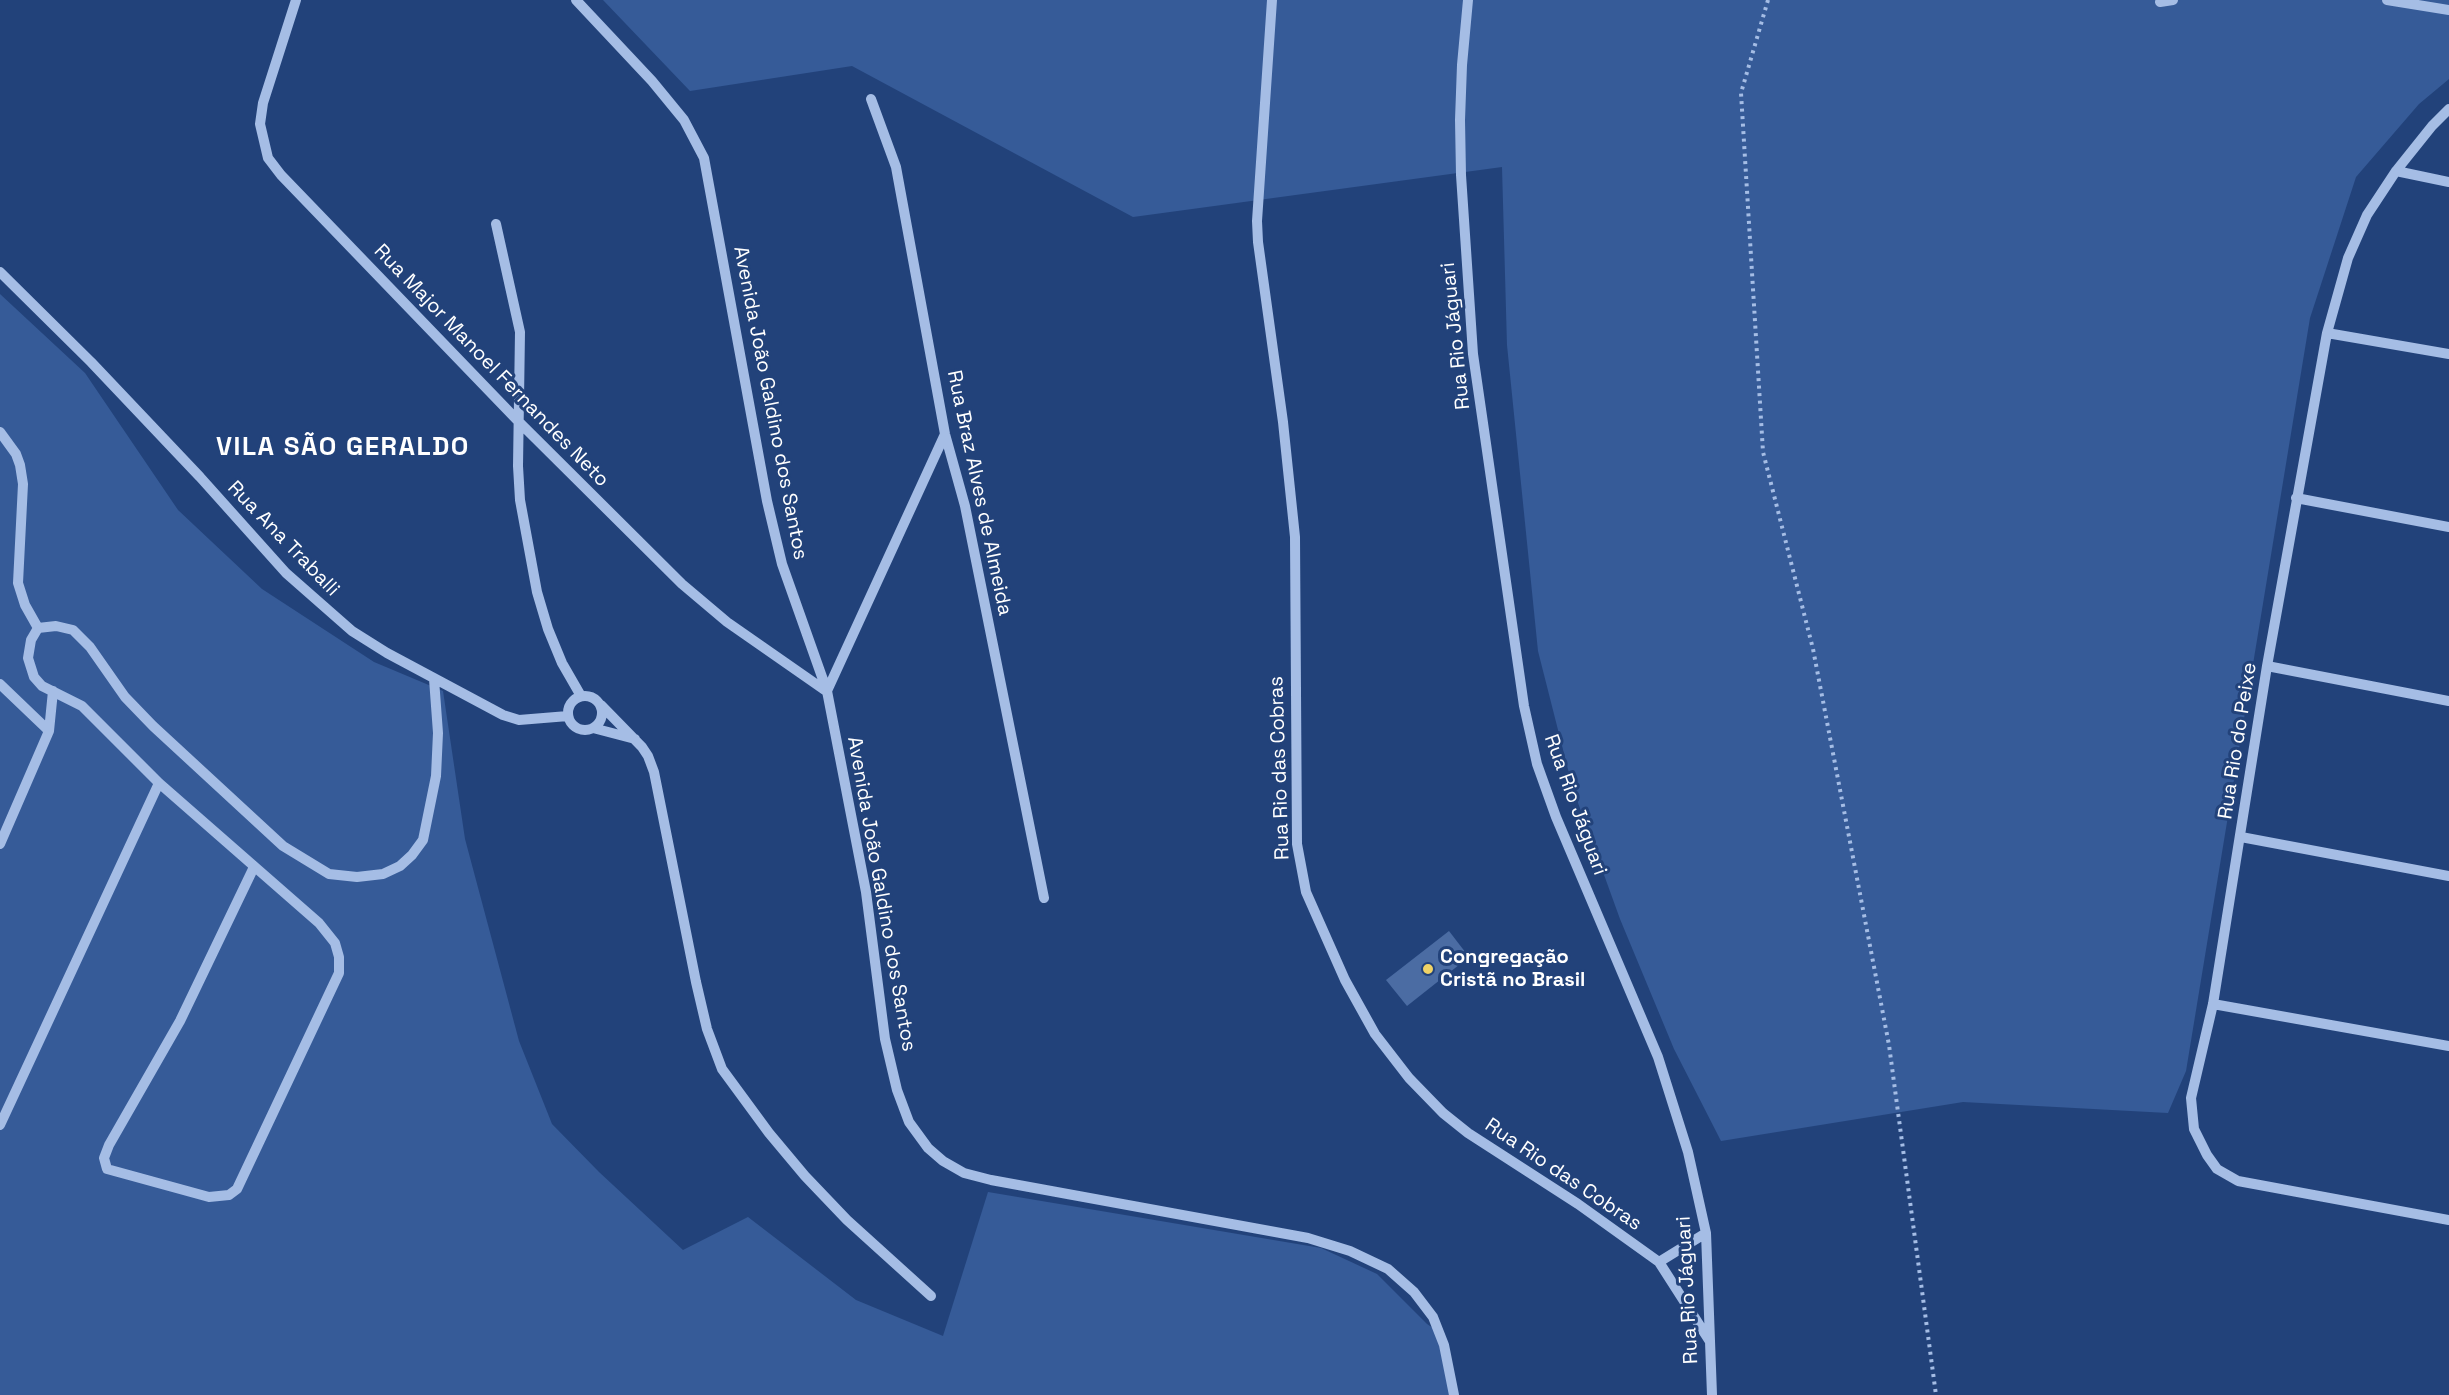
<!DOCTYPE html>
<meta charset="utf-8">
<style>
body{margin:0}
canvas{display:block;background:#22427a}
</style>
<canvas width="2449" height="1395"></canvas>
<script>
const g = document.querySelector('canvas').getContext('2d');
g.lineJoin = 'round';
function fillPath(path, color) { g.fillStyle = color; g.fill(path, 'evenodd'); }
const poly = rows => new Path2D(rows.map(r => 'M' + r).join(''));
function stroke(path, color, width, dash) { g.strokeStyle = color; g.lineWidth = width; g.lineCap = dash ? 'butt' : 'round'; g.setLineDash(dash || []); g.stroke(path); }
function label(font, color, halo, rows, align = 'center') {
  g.font = font + ' "Space Grotesk",sans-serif'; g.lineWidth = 6; g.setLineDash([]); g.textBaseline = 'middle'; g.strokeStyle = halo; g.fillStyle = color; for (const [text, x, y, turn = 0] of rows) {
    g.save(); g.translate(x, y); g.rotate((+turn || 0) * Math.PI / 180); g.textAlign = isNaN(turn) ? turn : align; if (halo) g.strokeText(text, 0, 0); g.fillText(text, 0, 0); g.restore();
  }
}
fillPath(poly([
 [603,0,2449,0,2449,79,2419,104,2356,177,2310,318,2186,1071,2168,1113,1963,1102,1721,1141,1674,1049,1620,919,1573,789,1538,651,1507,345,1502,167,1133,217,852,66,690,91],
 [0,294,85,373,178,510,262,589,374,662,443,691,465,839,519,1041,552,1124,599,1172,683,1250,748,1217,856,1300,943,1336,988,1192,1321,1248,1377,1274,1427,1324,1439,1332,1453,1395,0,1395]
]), '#365b98');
fillPath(poly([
 [1449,931,1469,957,1407,1006,1386,980]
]), '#4b6ca3');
stroke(poly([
 [1768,0,1741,93,1763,452,1813,649,1889,1045,1936,1395]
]), '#a5bde5', 4, [3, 4.5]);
stroke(poly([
 [296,0,263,103,260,124,268,158,281,175,520,423,682,584,727,622,826,691],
 [576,0,652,81,684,120,704,158,767,501,782,564,827,691,866,892,885,1039,897,1090,909,1122,928,1148,943,1161,964,1173,991,1180,1308,1238,1350,1251,1388,1269,1414,1292,1433,1317,1444,1345,1454,1395],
 [1272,0,1257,221,1258,242,1283,422,1295,537,1297,844,1306,892,1345,980,1375,1034,1409,1078,1443,1113,1468,1133,1578,1204,1659,1262,1709,1340],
 [1468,0,1462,65,1460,120,1461,175,1473,354,1524,706,1537,764,1556,817,1658,1057,1688,1152,1706,1233,1712,1395],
 [2387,0,2449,10],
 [2160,2,2173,0],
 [871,99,896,167,945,434,965,506,1044,898],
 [2449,109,2432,126,2396,171,2367,215,2348,258,2327,333,2267,666,2213,1004,2191,1098,2194,1129,2207,1155,2217,1169,2238,1181,2449,1220],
 [2396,171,2449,182],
 [496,224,520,332,518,466,520,500,537,592,548,629,562,663,581,696],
 [0,272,91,362,200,477,286,573,352,631,387,653,503,715,519,720,568,716],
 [2327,333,2449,354],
 [0,432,16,454,20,465,23,484,18,583,25,605,38,628],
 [2296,498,2449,527],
 [38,628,31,640,28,658,34,677,42,686,82,706,159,783,319,923,335,943,339,957,339,973,237,1189,229,1195,209,1197,107,1169,104,1158,109,1145,180,1021,254,867],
 [38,628,56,626,73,630,90,647,125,697,153,726,283,846,329,874,357,877,383,874,400,866,412,855,423,840,436,776,438,733,434,679],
 [2267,666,2449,701],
 [0,684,49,731],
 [827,691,945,434],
 '568 713a17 17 0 1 1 34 0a17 17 0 1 1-34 0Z',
 [601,705,642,747,648,756,654,772,696,982,707,1029,722,1069,769,1133,805,1176,847,1220,931,1296],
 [593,728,635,739],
 [2241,837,2449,876],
 [0,844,49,731,53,691],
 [2213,1004,2449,1046],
 [0,1125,159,783],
 [1659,1262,1706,1233]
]), '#a5bde5', 10);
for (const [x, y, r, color] of [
 [1428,969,6,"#f0d367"]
]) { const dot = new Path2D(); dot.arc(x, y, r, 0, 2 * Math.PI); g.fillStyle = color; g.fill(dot); stroke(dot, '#22427a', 2); }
label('20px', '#fff', '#22427a', [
 ["Rua Rio Jáguari",1456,336,-96],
 ["Rua Major Manoel Fernandes Neto",491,366,46],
 ["Avenida João Galdino dos Santos",770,403,79],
 ["Rua Braz Alves de Almeida",979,493,78],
 ["Rua Ana Traballi",283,539,46],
 ["Rua Rio do Peixe",2238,741,-81],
 ["Rua Rio das Cobras",1280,768,-92],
 ["Rua Rio Jáguari",1575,805,70],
 ["Avenida João Galdino dos Santos",881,894,80],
 ["Rua Rio das Cobras",1563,1175,34],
 ["Rua Rio Jáguari",1688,1290,-93]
]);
label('bold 20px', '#fff', '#22427a', [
 ["Congregação",1440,958],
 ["Cristã no Brasil",1440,981]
], 'left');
g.letterSpacing = '1.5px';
label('bold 26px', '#fff', '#22427a', [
 ["VILA SÃO GERALDO",343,448]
]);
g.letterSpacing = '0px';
</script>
